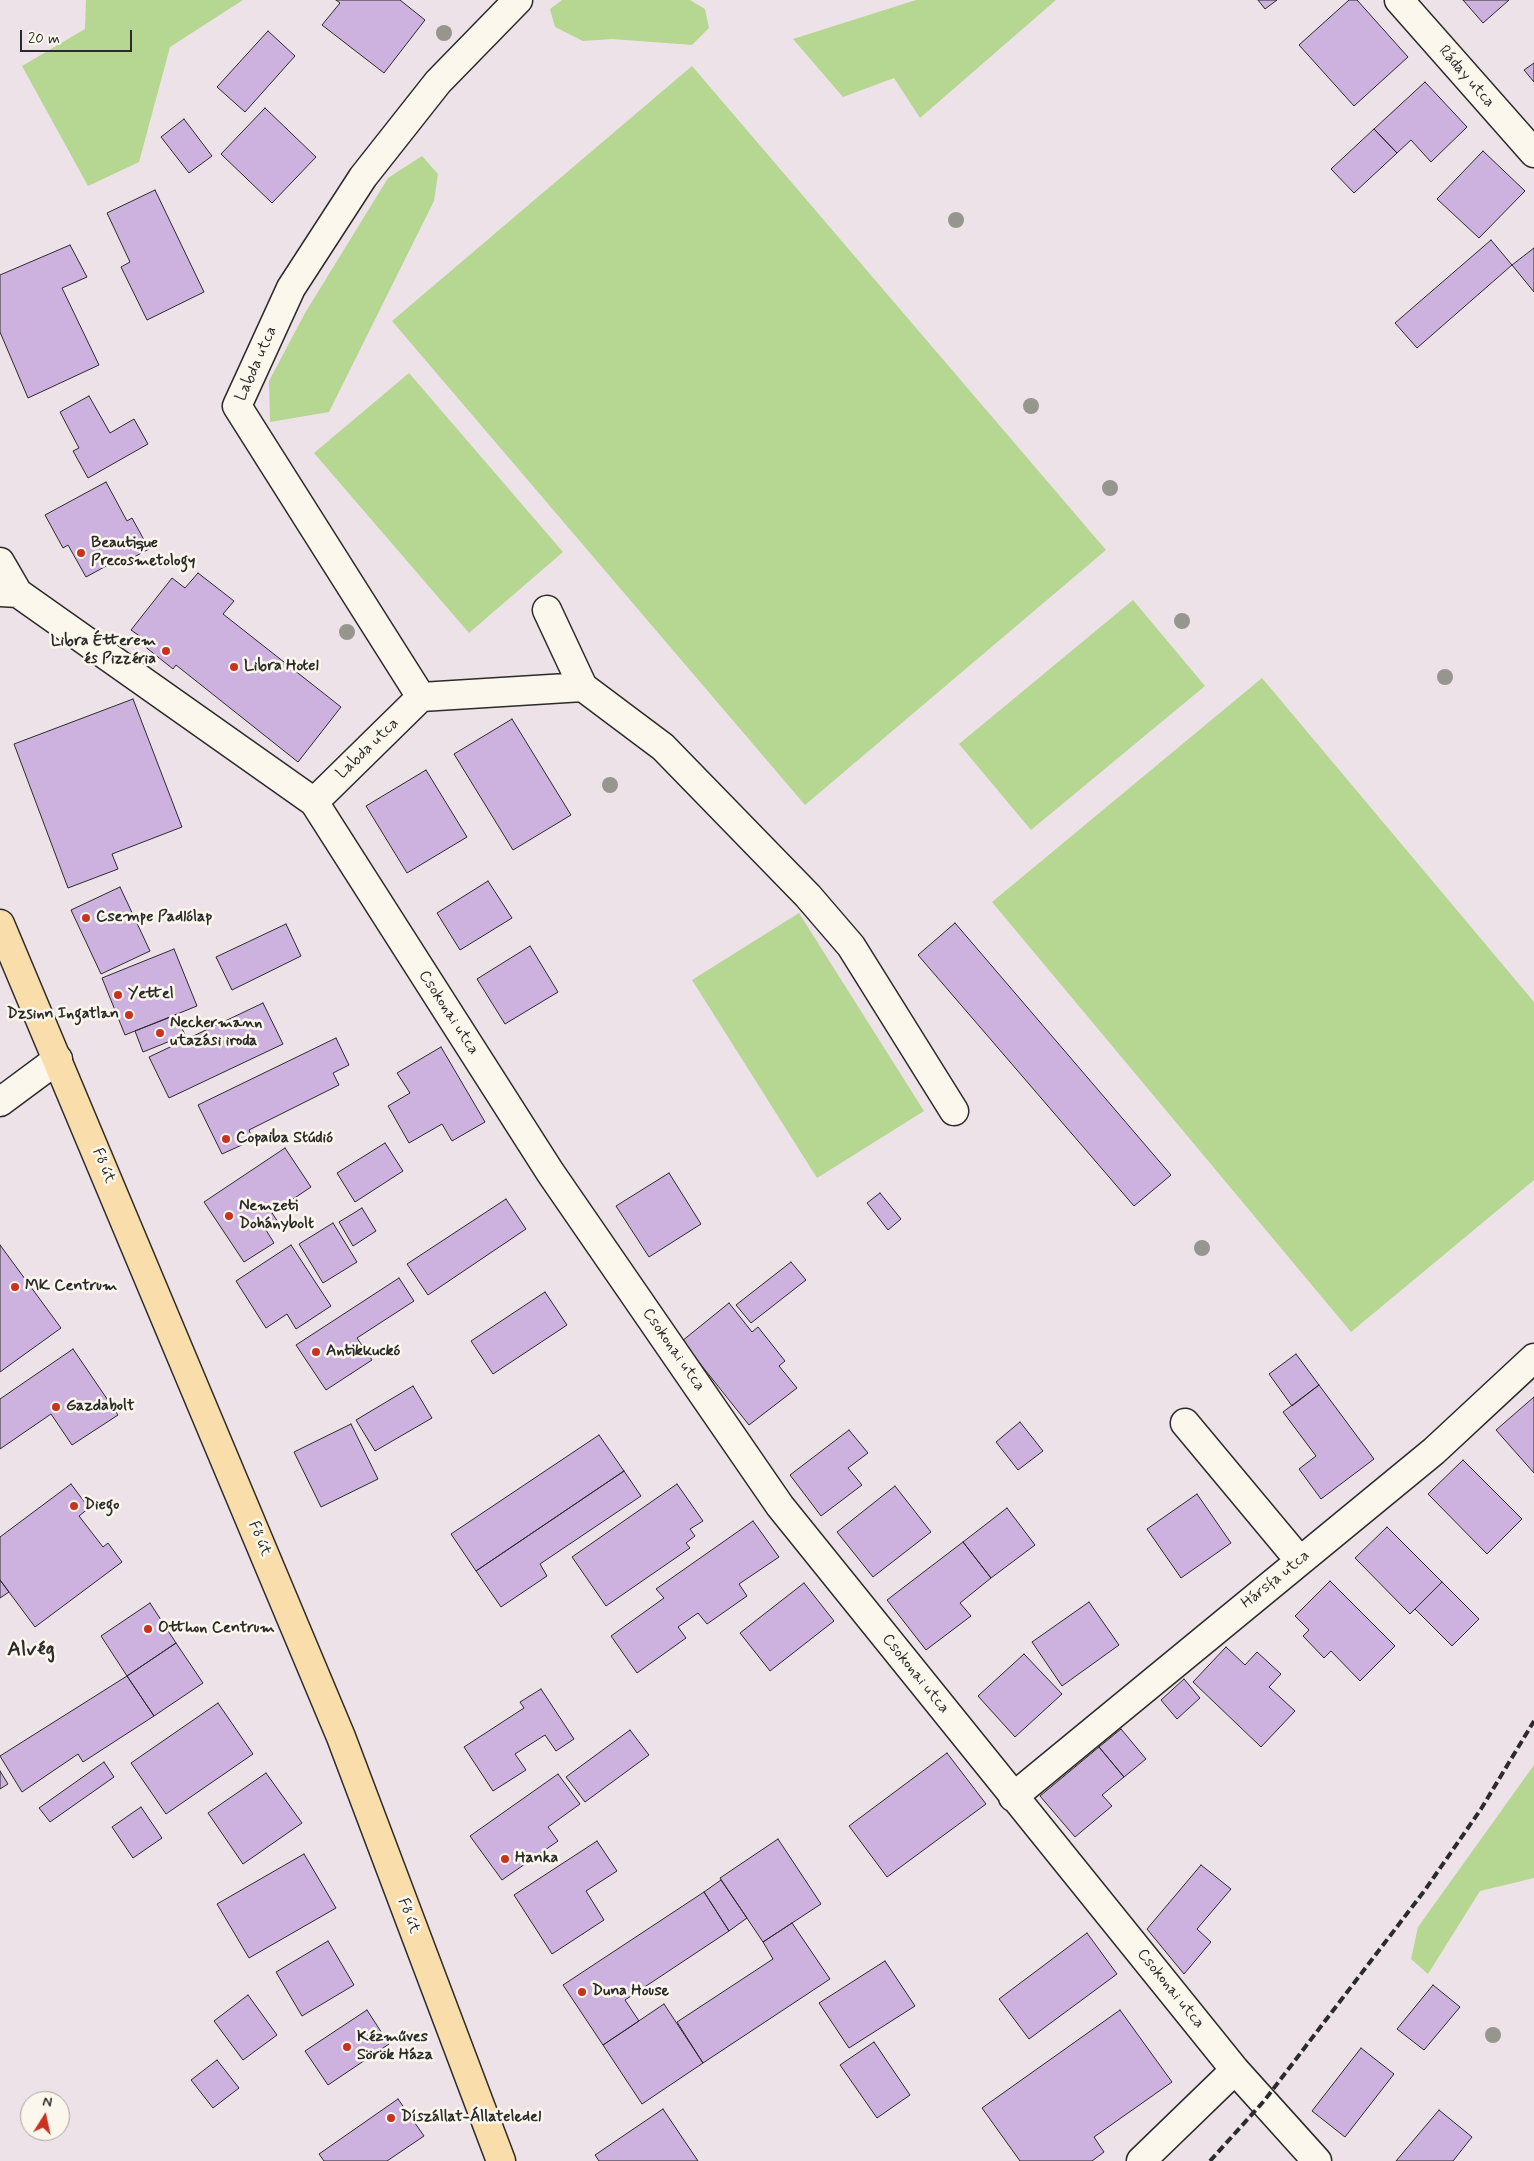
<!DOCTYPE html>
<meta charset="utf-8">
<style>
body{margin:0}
#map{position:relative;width:1534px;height:2161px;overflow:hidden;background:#ede2e8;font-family:Mynerve,sans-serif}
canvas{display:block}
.north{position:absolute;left:20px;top:2091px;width:50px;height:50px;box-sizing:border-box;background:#fbf7ec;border:1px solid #a8a59f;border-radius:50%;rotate:10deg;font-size:14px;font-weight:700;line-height:20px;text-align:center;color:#2b2b2b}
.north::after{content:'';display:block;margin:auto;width:18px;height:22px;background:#c8321e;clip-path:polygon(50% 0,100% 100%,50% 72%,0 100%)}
.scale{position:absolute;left:20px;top:30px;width:112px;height:22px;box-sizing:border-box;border:2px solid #2b2b2b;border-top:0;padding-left:6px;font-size:15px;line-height:18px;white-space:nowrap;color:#2b2b2b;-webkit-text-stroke:4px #fbf7ec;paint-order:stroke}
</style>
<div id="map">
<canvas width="1534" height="2161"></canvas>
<div class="north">N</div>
<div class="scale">20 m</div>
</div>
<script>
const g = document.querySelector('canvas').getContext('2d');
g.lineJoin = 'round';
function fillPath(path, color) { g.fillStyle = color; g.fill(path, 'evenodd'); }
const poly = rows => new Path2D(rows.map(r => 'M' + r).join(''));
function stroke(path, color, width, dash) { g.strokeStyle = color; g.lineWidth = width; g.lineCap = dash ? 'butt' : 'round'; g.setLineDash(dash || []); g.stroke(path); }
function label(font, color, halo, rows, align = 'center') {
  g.font = font + ' Mynerve,sans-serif'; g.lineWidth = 5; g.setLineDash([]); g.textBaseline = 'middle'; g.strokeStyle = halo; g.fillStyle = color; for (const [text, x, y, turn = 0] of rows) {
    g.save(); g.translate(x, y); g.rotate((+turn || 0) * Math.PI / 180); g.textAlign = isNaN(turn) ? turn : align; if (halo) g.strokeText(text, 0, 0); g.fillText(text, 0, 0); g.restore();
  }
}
fillPath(poly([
 [86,0,243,0,170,47,139,162,88,186,22,66,85,29],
 [562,0,690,0,705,9,709,28,692,45,612,39,583,41,555,27,550,9],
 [916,0,1056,0,920,118,894,78,843,97,793,39],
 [692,66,1106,550,805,805,392,321],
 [422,156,438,174,434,201,329,412,270,422,269,381,305,313,388,178],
 [409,373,563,552,469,633,314,453],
 [1133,600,1205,686,1031,830,959,744],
 [1262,678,1534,1002,1534,1180,1351,1332,992,902],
 [799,913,924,1111,817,1178,692,980],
 [1534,1765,1534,1878,1480,1891,1428,1974,1411,1959,1418,1927]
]), '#b5d792');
const building = poly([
 [336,0,400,0,425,20,384,73,322,25,340,3,336,0],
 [1258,0,1277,0,1265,9,1258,0],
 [1349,0,1357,0,1408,57,1354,106,1299,45,1349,0],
 [1463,0,1509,0,1483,23,1463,0],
 [268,31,295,56,245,112,217,87,268,31],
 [1534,63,1534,82,1524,70,1534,63],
 [1425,82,1467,127,1431,162,1411,140,1397,153,1374,129,1425,82],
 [265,108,316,157,272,203,221,154,265,108],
 [184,119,212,156,189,173,161,137,184,119],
 [1374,129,1397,153,1354,193,1331,169,1374,129],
 [1483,151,1525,191,1479,238,1437,199,1483,151],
 [155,190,204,292,147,320,121,267,130,262,107,213,155,190],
 [1491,240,1512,265,1417,348,1395,323,1491,240],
 [70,245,87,277,62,288,99,365,28,398,0,332,0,275,70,245],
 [1534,248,1534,292,1512,265,1534,248],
 [89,396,110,433,134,419,148,444,88,478,73,451,79,448,60,412,89,396],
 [106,482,127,521,132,518,149,549,121,564,119,559,86,577,68,545,63,548,45,515,106,482],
 [198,573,234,601,223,614,341,707,298,762,176,665,173,669,138,641,141,637,131,630,172,578,185,588,198,573],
 [133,699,182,827,112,854,118,869,68,888,14,744,133,699],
 [512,719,571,815,513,850,454,754,512,719],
 [426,770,467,837,407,873,366,806,426,770],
 [488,881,512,918,460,950,437,913,488,881],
 [120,887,150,951,101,974,71,910,120,887],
 [955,923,1171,1175,1134,1206,918,955,955,923],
 [286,924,301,956,232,990,216,957,286,924],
 [530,946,558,992,505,1024,477,979,530,946],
 [174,949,197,1006,125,1035,102,978,174,949],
 [263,1003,283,1044,169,1098,149,1057,263,1003],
 [176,1015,185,1035,143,1052,135,1031,176,1015],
 [336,1038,349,1065,333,1073,339,1085,249,1130,253,1140,222,1154,198,1105,336,1038],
 [441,1047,485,1122,452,1141,442,1124,409,1143,388,1106,410,1093,397,1073,441,1047],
 [385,1143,403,1171,355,1202,337,1173,385,1143],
 [285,1148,311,1187,272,1213,278,1222,266,1230,274,1243,244,1262,204,1202,285,1148],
 [669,1173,701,1224,649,1257,616,1206,669,1173],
 [880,1193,901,1219,888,1230,867,1203,880,1193],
 [506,1199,526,1229,428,1295,407,1264,506,1199],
 [362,1208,376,1231,353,1246,339,1222,362,1208],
 [333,1223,357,1262,323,1283,299,1244,333,1223],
 [0,1245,61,1328,0,1372,0,1245],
 [291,1245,331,1306,296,1329,287,1314,266,1328,236,1281,291,1245],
 [791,1262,806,1280,751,1323,736,1305,791,1262],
 [399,1278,414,1301,357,1338,372,1360,326,1390,296,1345,399,1278],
 [545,1292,567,1325,493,1374,471,1341,545,1292],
 [729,1303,752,1332,758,1327,785,1361,779,1366,797,1388,749,1425,682,1341,729,1303],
 [73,1349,118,1415,72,1445,51,1414,0,1449,0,1399,73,1349],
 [1296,1354,1319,1385,1292,1406,1269,1374,1296,1354],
 [1319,1385,1374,1459,1321,1499,1299,1469,1316,1456,1283,1412,1319,1385],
 [413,1386,432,1418,375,1451,356,1420,413,1386],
 [1534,1397,1534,1473,1496,1430,1534,1397],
 [1020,1422,1043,1451,1018,1470,996,1442,1020,1422],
 [351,1424,378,1479,321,1507,294,1452,351,1424],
 [849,1430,868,1453,848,1468,862,1485,821,1516,790,1475,849,1430],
 [599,1435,624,1471,476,1571,451,1534,599,1435],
 [1463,1460,1522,1519,1487,1554,1428,1494,1463,1460],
 [624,1471,641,1496,540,1564,547,1576,501,1607,476,1571,624,1471],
 [71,1484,89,1508,79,1516,103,1547,108,1543,122,1562,35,1627,0,1580,0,1537,71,1484],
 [677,1484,703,1521,690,1529,695,1536,686,1543,690,1548,606,1606,572,1557,677,1484],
 [895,1486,931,1532,873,1577,837,1532,895,1486],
 [1197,1494,1231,1543,1181,1578,1147,1529,1197,1494],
 [1007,1508,1035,1545,991,1578,963,1542,1007,1508],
 [753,1521,779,1557,739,1584,747,1596,707,1624,698,1613,678,1627,686,1638,637,1673,611,1636,664,1598,656,1589,753,1521],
 [1387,1527,1442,1582,1410,1614,1355,1558,1387,1527],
 [963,1542,991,1578,960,1603,971,1616,926,1650,887,1600,963,1542],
 [0,1580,9,1592,0,1598,0,1580],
 [1330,1581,1395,1646,1360,1681,1331,1651,1324,1658,1303,1636,1309,1630,1295,1616,1330,1581],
 [1442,1582,1479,1619,1452,1646,1415,1609,1442,1582],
 [804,1583,834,1621,770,1671,740,1633,804,1583],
 [1089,1602,1119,1645,1062,1686,1032,1642,1089,1602],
 [150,1603,176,1643,127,1676,101,1636,150,1603],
 [176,1643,203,1683,154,1716,127,1676,176,1643],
 [1226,1647,1245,1665,1257,1652,1281,1674,1269,1687,1295,1711,1261,1747,1193,1682,1226,1647],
 [1024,1654,1062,1694,1015,1737,978,1696,1024,1654],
 [127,1676,154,1716,83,1762,78,1754,22,1792,0,1756,127,1676],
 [1184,1679,1200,1698,1177,1719,1161,1700,1184,1679],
 [541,1689,574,1739,556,1751,545,1735,515,1754,526,1770,493,1791,464,1747,524,1708,520,1702,541,1689],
 [218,1703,253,1754,166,1814,131,1763,218,1703],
 [1121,1729,1146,1759,1124,1777,1099,1747,1121,1729],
 [630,1730,649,1755,585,1802,566,1777,630,1730],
 [1099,1747,1124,1777,1102,1795,1112,1806,1075,1837,1040,1796,1099,1747],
 [947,1753,986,1804,887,1877,849,1826,947,1753],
 [104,1762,114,1777,50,1822,39,1808,104,1762],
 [0,1771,8,1784,0,1789,0,1771],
 [266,1773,302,1823,243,1864,208,1813,266,1773],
 [558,1774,580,1804,548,1827,558,1841,502,1880,470,1836,558,1774],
 [141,1807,162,1838,133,1858,112,1827,141,1807],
 [778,1839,821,1904,763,1942,720,1878,778,1839],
 [597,1841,617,1871,586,1891,604,1920,552,1954,514,1895,597,1841],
 [304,1854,336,1908,249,1958,217,1904,304,1854],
 [1201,1865,1231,1889,1197,1929,1211,1942,1184,1974,1147,1929,1201,1865],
 [721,1880,747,1918,729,1931,704,1892,721,1880],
 [704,1892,729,1931,625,2000,639,2021,603,2045,563,1985,704,1892],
 [792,1923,830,1979,703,2063,677,2022,773,1959,763,1942,792,1923],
 [1087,1933,1117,1974,1029,2039,999,1999,1087,1933],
 [328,1941,354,1985,302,2016,276,1972,328,1941],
 [885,1961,915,2006,849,2048,819,2003,885,1961],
 [1433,1985,1460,2007,1424,2050,1397,2029,1433,1985],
 [248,1995,277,2035,243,2060,214,2021,248,1995],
 [664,2004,703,2063,642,2104,603,2045,664,2004],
 [367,2010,389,2044,328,2085,305,2051,367,2010],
 [1120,2010,1172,2082,1094,2137,1104,2152,1092,2161,1020,2161,982,2108,1120,2010],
 [874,2042,910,2095,877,2118,840,2065,874,2042],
 [1361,2048,1394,2074,1345,2137,1312,2111,1361,2048],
 [217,2060,239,2088,213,2108,191,2080,217,2060],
 [398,2099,424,2136,387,2161,324,2161,319,2154,398,2099],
 [663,2109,698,2161,599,2161,595,2155,663,2109],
 [1439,2110,1472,2137,1453,2161,1396,2161,1439,2110]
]);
fillPath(building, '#cdb2e0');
stroke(building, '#2b2b2b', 1);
const minor = poly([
 [1399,0,1534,153],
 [0,562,18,593],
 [0,592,18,593,314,802,550,1172,780,1506,1235,2070,1317,2161],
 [583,687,663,747,808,896,851,946,954,1111],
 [421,697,583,687,547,610],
 [314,802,421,697,237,406,291,288,363,177,438,82,518,0],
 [0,1102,58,1059],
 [1185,1423,1300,1561],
 [1013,1797,1434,1451,1534,1358],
 [1141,2161,1235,2070]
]);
const major = poly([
 [0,924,341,1737,501,2161]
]);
stroke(minor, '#2b2b2b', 31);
stroke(major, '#2b2b2b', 31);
stroke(minor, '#fbf7ec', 28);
stroke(major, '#f9deab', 28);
stroke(poly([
 [1210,2161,1264,2101,1425,1890,1481,1809,1534,1721]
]), '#2b2b2b', 4, [8, 4]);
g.fillStyle = '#96958e';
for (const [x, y] of [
 [444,33],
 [956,220],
 [1031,406],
 [1110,488],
 [1182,621],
 [347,632],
 [1445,677],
 [610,785],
 [1202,1248],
 [1493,2035]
]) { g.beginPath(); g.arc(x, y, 8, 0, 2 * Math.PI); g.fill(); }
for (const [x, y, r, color] of [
 [81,553,5,"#c8321e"],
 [166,651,5,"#c8321e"],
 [234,667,5,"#c8321e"],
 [86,918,5,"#c8321e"],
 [118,995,5,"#c8321e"],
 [129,1015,5,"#c8321e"],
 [160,1033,5,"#c8321e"],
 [226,1139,5,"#c8321e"],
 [229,1216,5,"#c8321e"],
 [15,1287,5,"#c8321e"],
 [316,1352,5,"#c8321e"],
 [56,1407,5,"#c8321e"],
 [74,1506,5,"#c8321e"],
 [148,1629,5,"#c8321e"],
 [505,1859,5,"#c8321e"],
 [582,1992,5,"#c8321e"],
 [347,2047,5,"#c8321e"],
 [391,2118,5,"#c8321e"]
]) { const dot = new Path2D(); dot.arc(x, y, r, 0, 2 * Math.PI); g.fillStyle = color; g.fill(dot); stroke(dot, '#fbf7ec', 2); }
label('16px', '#2b2b2b', '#fbf7ec', [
 ["Ráday utca",1466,77,49],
 ["Labda utca",257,364,-66],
 ["Labda utca",368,749,-44],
 ["Csokonai utca",448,1013,57],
 ["Fő út",103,1166,67],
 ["Csokonai utca",673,1350,55],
 ["Fő út",259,1539,67],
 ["Hársfa utca",1276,1580,-39],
 ["Csokonai utca",915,1674,51],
 ["Fő út",408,1916,69],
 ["Csokonai utca",1170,1989,51]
]);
label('bold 16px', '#2b2b2b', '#fbf7ec', [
 ["Beautique",91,544],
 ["Precosmetology",91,562],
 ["Libra Étterem",156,642,"right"],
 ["és Pizzéria",156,660,"right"],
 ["Libra Hotel",244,667],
 ["Csempe Padlólap",96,918],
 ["Yettel",128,995],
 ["Dzsinn Ingatlan",119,1015,"right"],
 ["Neckermann",170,1024],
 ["utazási iroda",170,1042],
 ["Copaiba Stúdió",236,1139],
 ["Nemzeti",239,1207],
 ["Dohánybolt",239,1225],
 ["MK Centrum",25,1287],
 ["Antikkuckó",326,1352],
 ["Gazdabolt",66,1407],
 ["Diego",84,1506],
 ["Otthon Centrum",158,1629],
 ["Hanka",515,1859],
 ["Duna House",592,1992],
 ["Kézműves",357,2038],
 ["Sörök Háza",357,2056],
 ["Díszállat-Állateledel",401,2118]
], 'left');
label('bold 21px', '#2b2b2b', '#fbf7ec', [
 ["Alvég",31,1651]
]);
</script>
